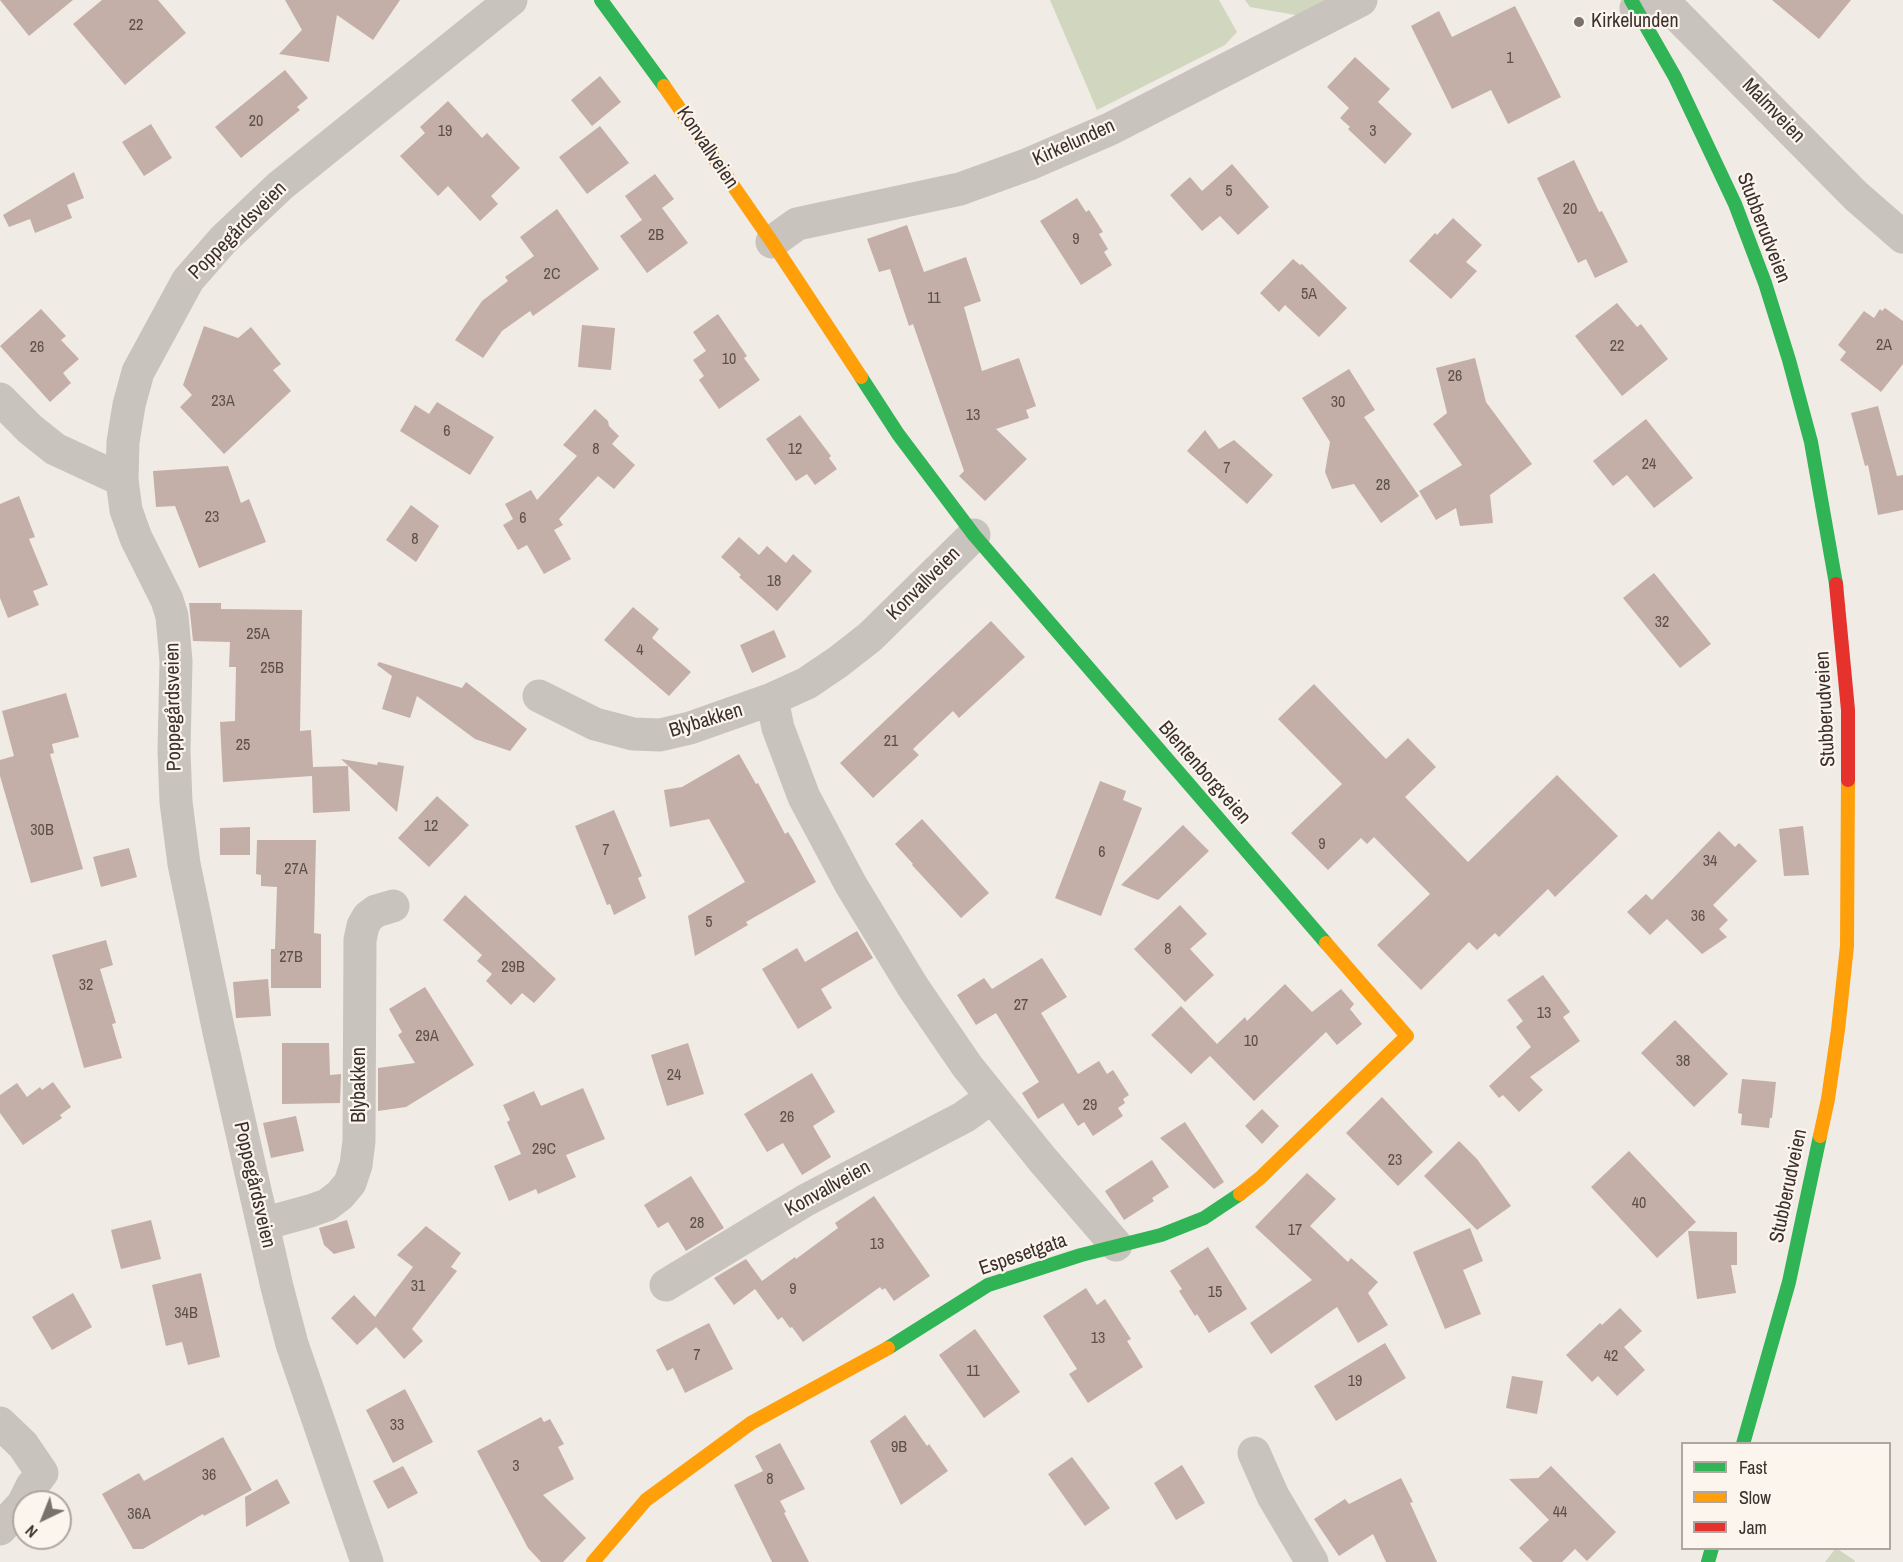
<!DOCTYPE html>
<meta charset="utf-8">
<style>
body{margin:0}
#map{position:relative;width:1903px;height:1562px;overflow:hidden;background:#f0ebe5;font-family:"Archivo Narrow",sans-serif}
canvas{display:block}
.legend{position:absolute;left:1681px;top:1442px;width:210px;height:108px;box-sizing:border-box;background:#fbf5ee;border:2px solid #aea6a0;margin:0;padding:8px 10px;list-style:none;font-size:18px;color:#3b302b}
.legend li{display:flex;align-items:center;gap:12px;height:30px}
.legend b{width:30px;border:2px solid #aea6a0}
.north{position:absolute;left:12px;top:1490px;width:60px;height:60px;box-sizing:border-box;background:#fbf5ee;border:2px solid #aea6a0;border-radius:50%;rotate:223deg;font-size:16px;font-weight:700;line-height:24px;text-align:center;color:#3b302b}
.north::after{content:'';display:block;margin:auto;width:21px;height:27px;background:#7a716c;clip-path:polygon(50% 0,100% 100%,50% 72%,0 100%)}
</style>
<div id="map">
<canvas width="1903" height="1562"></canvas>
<ul class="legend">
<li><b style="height:8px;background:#30b455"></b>Fast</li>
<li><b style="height:8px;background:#ff9f0a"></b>Slow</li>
<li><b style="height:8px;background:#e5322d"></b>Jam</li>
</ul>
<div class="north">N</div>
</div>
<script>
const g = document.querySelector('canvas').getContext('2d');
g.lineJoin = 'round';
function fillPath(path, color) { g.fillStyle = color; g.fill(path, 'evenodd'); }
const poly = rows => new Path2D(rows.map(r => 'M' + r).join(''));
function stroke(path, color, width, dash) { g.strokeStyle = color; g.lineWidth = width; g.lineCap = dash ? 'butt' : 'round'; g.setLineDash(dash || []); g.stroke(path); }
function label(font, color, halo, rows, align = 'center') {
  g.font = font + ' "Archivo Narrow",sans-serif'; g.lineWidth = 4.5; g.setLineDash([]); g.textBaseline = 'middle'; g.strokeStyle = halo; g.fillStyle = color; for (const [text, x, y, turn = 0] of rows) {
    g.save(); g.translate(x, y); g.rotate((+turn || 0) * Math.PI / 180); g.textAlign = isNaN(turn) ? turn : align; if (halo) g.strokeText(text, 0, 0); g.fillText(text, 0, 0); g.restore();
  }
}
fillPath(poly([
 [1050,0,1219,0,1237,32,1225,45,1097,110],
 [1245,0,1333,0,1301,16,1250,7],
 [1836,1548,1854,1560,1855,1562,1825,1562]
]), '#d1d6bf');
fillPath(poly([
 [0,0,73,0,29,36],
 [102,0,158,0,186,33,125,85,73,24],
 [285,0,400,0,373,40,337,15,329,62,279,54,302,30],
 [1772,0,1851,0,1819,39],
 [1515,6,1561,97,1508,124,1491,90,1452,109,1411,26,1439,11,1452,37],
 [1355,57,1390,89,1378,102,1412,134,1385,164,1348,129,1350,127,1340,118,1349,108,1327,87],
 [285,70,308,98,297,107,300,110,241,158,215,127],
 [600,76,621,102,592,126,571,100],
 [448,101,482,138,487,133,520,168,491,196,498,204,480,221,448,186,438,196,400,156,425,133,420,127],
 [151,124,172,158,144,176,122,142],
 [600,126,629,163,587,194,559,157],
 [1574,160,1599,212,1602,211,1628,262,1595,278,1586,259,1578,263,1537,178],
 [1232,164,1269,207,1238,235,1220,216,1202,231,1170,195,1190,177,1202,191],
 [74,172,84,198,67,205,72,218,35,233,30,219,9,227,3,215],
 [655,174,674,199,662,208,688,243,647,273,620,236,642,220,625,196],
 [1077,198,1086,212,1089,210,1103,232,1099,234,1108,249,1104,252,1112,265,1081,285,1040,221],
 [557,209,599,269,533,316,530,311,502,331,483,358,455,340,482,301,508,281,505,277,534,256,520,237],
 [1453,218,1482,245,1466,262,1477,271,1451,299,1409,261,1435,233,1437,235],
 [907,225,924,272,966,257,981,301,964,307,982,371,1019,358,1036,406,1026,410,1029,418,996,429,1027,459,985,501,959,476,964,471,913,324,909,326,890,269,879,272,867,239],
 [1293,259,1300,265,1302,264,1347,308,1319,337,1285,305,1279,312,1260,293],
 [1617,303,1637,327,1641,324,1668,359,1622,396,1575,336],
 [1885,308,1903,321,1903,364,1881,392,1840,360,1846,352,1838,345,1864,311,1874,318,1880,309,1882,311],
 [41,309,66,336,61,340,79,359,63,373,71,383,50,402,0,346],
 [718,314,747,356,744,358,760,380,719,409,699,380,704,376,693,360,706,351,693,332],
 [582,325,615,328,611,370,578,367],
 [204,326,238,338,251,327,281,364,273,370,291,391,224,454,180,407,192,395,183,385],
 [1475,358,1486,402,1532,464,1490,495,1493,523,1460,526,1456,508,1436,520,1419,491,1462,465,1433,424,1447,413,1436,368],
 [1349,369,1375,410,1364,417,1419,496,1381,523,1354,484,1332,489,1325,472,1330,442,1302,398],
 [437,402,494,437,470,475,400,431,415,405,429,414],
 [1878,406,1897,476,1903,475,1903,510,1878,515,1868,465,1865,466,1851,413],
 [595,409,608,421,609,426,619,436,612,444,635,465,614,489,598,476,559,519,563,525,554,530,571,559,544,574,527,545,518,550,503,525,513,519,505,504,531,490,537,500,577,456,563,445],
 [800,415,831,456,829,458,837,469,815,485,807,474,796,481,766,439],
 [1646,419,1693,478,1654,508,1627,475,1613,486,1593,461],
 [1205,430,1219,449,1234,440,1273,475,1247,504,1187,451],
 [228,466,241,503,249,499,266,542,199,568,175,506,156,507,153,471],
 [19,496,35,537,29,539,48,585,33,591,39,605,8,618,0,598,0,504],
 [411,505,439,526,416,562,386,540],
 [739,537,759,555,767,546,786,563,793,554,812,571,777,611,739,577,741,575,721,557],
 [1654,573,1711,644,1680,668,1623,598],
 [189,603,221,603,221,609,302,610,300,731,311,730,313,767,348,766,350,811,313,813,312,776,223,782,220,722,235,721,236,667,229,667,230,642,193,641],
 [633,607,659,629,652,638,691,672,669,696,604,640],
 [991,621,1025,657,959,718,953,711,913,749,919,755,873,798,840,763],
 [774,630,786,657,752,673,740,645],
 [379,662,462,688,466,682,527,729,510,751,475,739,417,696,410,718,382,709,392,676,377,665],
 [1314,684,1386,759,1408,738,1436,767,1405,797,1468,862,1557,775,1618,836,1555,897,1548,889,1499,937,1495,933,1477,950,1469,942,1421,990,1377,945,1430,894,1374,837,1367,844,1361,838,1328,870,1291,833,1342,784,1278,719],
 [66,693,79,737,52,744,54,753,50,754,83,869,31,883,0,776,0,760,14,756,2,711],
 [739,754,756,784,758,783,785,834,788,832,793,840,816,882,746,922,748,925,695,956,688,916,745,882,709,819,670,827,664,790,682,787],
 [341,759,377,765,378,762,404,766,397,812],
 [1100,781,1126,791,1123,800,1142,808,1101,916,1055,898],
 [437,796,469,825,429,867,398,838],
 [614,810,642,876,638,878,646,898,614,915,610,904,607,905,575,826],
 [922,819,989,893,961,918,912,865,913,864,895,844],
 [1183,825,1209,851,1158,900,1121,885],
 [1803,826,1809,875,1784,876,1779,829],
 [250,827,250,855,220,855,220,828],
 [1719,831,1735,847,1739,843,1757,861,1713,905,1728,920,1719,929,1727,937,1702,954,1667,919,1650,935,1627,912,1646,894,1652,900],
 [257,840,316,840,314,933,321,934,321,988,271,988,271,949,275,949,277,887,261,886,261,875,256,874],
 [129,848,137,877,101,887,93,857],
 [465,895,556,979,534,1003,522,993,511,1005,486,981,492,974,477,961,482,955,443,920],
 [1180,905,1207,934,1190,949,1214,975,1185,1002,1134,949],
 [857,931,873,958,821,989,832,1008,798,1029,762,969,797,948,805,962],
 [106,940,113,965,100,969,116,1023,112,1024,122,1058,84,1068,52,955],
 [1042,958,1067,997,1041,1013,1078,1074,1099,1061,1107,1074,1113,1070,1129,1095,1123,1099,1125,1103,1118,1108,1123,1116,1093,1136,1084,1122,1078,1126,1063,1103,1038,1119,1022,1093,1039,1082,996,1013,976,1025,957,995,984,978,992,989],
 [1543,975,1570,1012,1563,1017,1580,1041,1530,1077,1543,1090,1519,1112,1503,1095,1499,1098,1489,1086,1531,1047,1516,1027,1523,1021,1507,1000],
 [268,979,271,1016,236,1018,233,982],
 [1285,984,1312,1012,1341,989,1354,1004,1350,1009,1362,1024,1337,1045,1326,1032,1254,1101,1210,1056,1191,1074,1151,1035,1181,1006,1217,1044,1245,1017,1247,1021],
 [425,987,474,1065,406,1107,378,1111,378,1068,415,1063,398,1035,402,1032,389,1009],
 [1675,1020,1728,1074,1694,1107,1641,1053],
 [282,1043,329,1043,330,1075,341,1074,340,1103,282,1104],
 [688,1043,704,1094,667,1106,651,1055],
 [812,1073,835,1112,813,1126,831,1157,802,1175,783,1143,767,1152,744,1114],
 [1742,1079,1776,1082,1772,1118,1770,1118,1769,1128,1741,1125,1742,1114,1738,1113],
 [53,1082,71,1107,60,1115,62,1118,23,1145,0,1113,0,1095,17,1083,27,1097,40,1087,42,1090],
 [583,1088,605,1139,566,1155,576,1177,538,1194,536,1189,509,1201,494,1166,521,1154,507,1122,510,1120,503,1105,534,1091,541,1106],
 [1382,1097,1433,1152,1398,1186,1346,1133],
 [1262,1109,1279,1126,1262,1144,1245,1126],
 [296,1116,304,1151,271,1158,263,1123],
 [1185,1122,1224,1182,1214,1189,1160,1138],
 [1459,1141,1477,1159,1511,1206,1477,1230,1424,1176],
 [1629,1151,1696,1222,1657,1258,1591,1187],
 [1152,1160,1169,1187,1152,1198,1154,1201,1124,1220,1105,1191],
 [1307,1173,1336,1199,1310,1226,1348,1262,1351,1258,1378,1282,1368,1293,1388,1325,1358,1343,1337,1307,1271,1354,1250,1323,1312,1280,1255,1227],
 [691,1176,724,1228,686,1251,668,1222,658,1228,644,1205],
 [874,1196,930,1276,894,1301,885,1288,882,1290,880,1287,803,1342,792,1327,790,1328,782,1317,778,1320,755,1289,734,1305,714,1278,746,1259,762,1281,795,1257,796,1259,838,1228,835,1223],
 [151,1220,161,1259,121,1269,111,1230],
 [347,1220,355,1248,334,1254,324,1245,319,1228],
 [426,1226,461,1253,451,1267,457,1271,412,1329,423,1341,404,1359,376,1327,357,1345,331,1318,354,1295,375,1317,413,1267,397,1255],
 [1470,1228,1483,1261,1463,1270,1481,1314,1445,1329,1413,1252],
 [1688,1231,1737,1232,1737,1265,1731,1265,1736,1293,1697,1299],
 [1208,1247,1247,1309,1209,1333,1197,1314,1195,1316,1179,1291,1182,1289,1170,1271],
 [201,1273,220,1357,188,1365,182,1342,166,1346,152,1285],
 [1086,1288,1097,1305,1105,1299,1131,1339,1127,1341,1143,1367,1088,1403,1069,1374,1077,1369,1043,1316],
 [73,1293,92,1327,52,1350,32,1317],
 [1620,1308,1642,1331,1624,1347,1645,1370,1617,1396,1598,1376,1592,1382,1566,1355,1600,1323,1602,1325],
 [709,1323,733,1369,685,1393,673,1368,667,1371,656,1350],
 [975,1329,1020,1392,984,1418,939,1355],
 [1385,1343,1406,1378,1336,1421,1314,1386],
 [1512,1376,1543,1381,1537,1414,1506,1408],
 [405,1389,433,1442,393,1463,366,1410],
 [905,1415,927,1446,929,1444,948,1471,901,1505,870,1441],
 [541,1417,544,1422,550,1419,564,1444,558,1447,574,1479,543,1495,586,1538,563,1562,541,1562,528,1548,477,1451],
 [223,1437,252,1490,204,1516,203,1514,143,1549,133,1549,102,1494,139,1473,144,1481],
 [780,1443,805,1489,780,1501,786,1512,784,1513,809,1562,772,1562,734,1485,763,1471,755,1456],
 [1072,1457,1110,1508,1085,1526,1048,1474],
 [1182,1465,1205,1503,1176,1520,1154,1483],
 [403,1466,418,1493,388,1509,373,1481],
 [1551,1466,1616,1532,1587,1561,1575,1549,1562,1562,1533,1562,1519,1548,1549,1520,1509,1479,1538,1478],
 [1401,1478,1413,1502,1410,1503,1437,1562,1386,1562,1373,1534,1339,1556,1314,1519,1345,1499,1349,1504],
 [277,1479,290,1503,246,1527,245,1497]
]), '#c3afa7');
stroke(poly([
 [1636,8,1645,5,1661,5,1670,8,1856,196,1903,237],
 [772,242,797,224,960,189,1029,164,1110,129,1361,0],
 [0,399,30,429,55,449,122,480],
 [539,696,595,724,633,734,660,735,690,728,772,699,807,683,838,662,870,637,974,535],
 [772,699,778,728,804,797,851,885,913,987,967,1066,1042,1159,1116,1245],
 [263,1224,310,1211,327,1205,340,1195,350,1183,356,1165,359,1141,360,940,363,926,368,917,376,911,393,906],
 [666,1285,806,1200,964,1117,992,1097],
 [0,1423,23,1445,42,1473,32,1486,24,1502],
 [1254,1453,1273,1496,1312,1562],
 [0,1529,24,1503],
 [367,1562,292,1344,277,1287,219,1032,184,864,176,802,174,751,176,661,172,616,167,600,136,538,126,510,122,480,123,442,129,405,138,372,188,280,223,240,280,186,511,0]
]), '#c9c3be', 33);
stroke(poly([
 [601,0,664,86],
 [1631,0,1675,77,1735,204,1765,283,1789,360,1811,442,1836,584],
 [861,377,898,434,974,535,1326,943],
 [888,1348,988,1285,1081,1255,1161,1235,1204,1218,1240,1194],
 [1743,1444,1789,1282,1820,1136],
 [1708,1562,1712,1548]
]), '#30b455', 14);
stroke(poly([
 [664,86,772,242,861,377],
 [1820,1136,1828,1099,1838,1030,1847,946,1848,780],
 [1240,1194,1260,1178,1407,1036,1326,943],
 [593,1562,646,1500,751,1423,888,1348]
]), '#ff9f0a', 14);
stroke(poly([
 [1836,584,1848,710,1848,780]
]), '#e5322d', 14);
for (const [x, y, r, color] of [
 [1579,22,6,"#7a716c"]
]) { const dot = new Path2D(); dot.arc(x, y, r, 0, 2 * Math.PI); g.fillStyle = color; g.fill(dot); stroke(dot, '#fbf5ee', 2); }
label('16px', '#5d504a', null, [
 ["22",136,26],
 ["1",1510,59],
 ["20",256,122],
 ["19",445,132],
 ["3",1373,132],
 ["5",1229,192],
 ["20",1570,210],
 ["2B",656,236],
 ["9",1076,240],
 ["2C",552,275],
 ["5A",1309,295],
 ["11",934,299],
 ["2A",1884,346],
 ["22",1617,347],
 ["26",37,348],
 ["10",729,360],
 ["26",1455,377],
 ["23A",223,402],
 ["30",1338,403],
 ["13",973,416],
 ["6",447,432],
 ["8",596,450],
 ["12",795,450],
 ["24",1649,465],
 ["7",1227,469],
 ["28",1383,486],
 ["23",212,518],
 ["6",523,519],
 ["8",415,540],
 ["18",774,582],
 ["32",1662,623],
 ["25A",258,635],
 ["4",640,651],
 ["25B",272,669],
 ["21",891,742],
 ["25",243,746],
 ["12",431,827],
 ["30B",42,831],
 ["9",1322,845],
 ["7",606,851],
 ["6",1102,853],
 ["34",1710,862],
 ["27A",296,870],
 ["36",1698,917],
 ["5",709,923],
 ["8",1168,950],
 ["27B",291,958],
 ["29B",513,968],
 ["32",86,986],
 ["27",1021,1006],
 ["13",1544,1014],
 ["29A",427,1037],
 ["10",1251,1042],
 ["38",1683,1062],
 ["24",674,1076],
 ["29",1090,1106],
 ["26",787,1118],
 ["29C",544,1150],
 ["23",1395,1161],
 ["40",1639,1204],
 ["28",697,1224],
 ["17",1295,1231],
 ["13",877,1245],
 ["31",418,1287],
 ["9",793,1290],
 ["15",1215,1293],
 ["34B",186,1314],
 ["13",1098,1339],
 ["7",697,1356],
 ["42",1611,1357],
 ["11",973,1372],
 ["19",1355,1382],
 ["33",397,1426],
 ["9B",899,1448],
 ["3",516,1467],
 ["36",209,1476],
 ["8",770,1480],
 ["44",1560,1513],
 ["36A",139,1515]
]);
label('20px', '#3b302b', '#fbf5ee', [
 ["Kirkelunden",1591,22]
], 'left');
label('20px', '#3b302b', '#fbf5ee', [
 ["Malmveien",1773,111,46],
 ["Kirkelunden",1074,143,-24],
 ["Konvallveien",707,148,56],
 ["Stubberudveien",1763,228,69],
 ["Poppegårdsveien",238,231,-45],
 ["Konvallveien",924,584,-45],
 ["Poppegårdsveien",174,707,-91],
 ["Stubberudveien",1826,709,-93],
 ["Blybakken",706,721,-17],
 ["Blentenborgveien",1204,773,49],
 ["Blybakken",360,1085,-90],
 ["Poppegårdsveien",254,1185,77],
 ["Stubberudveien",1789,1186,-78],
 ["Konvallveien",828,1189,-29],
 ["Espesetgata",1023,1255,-19]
]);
</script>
